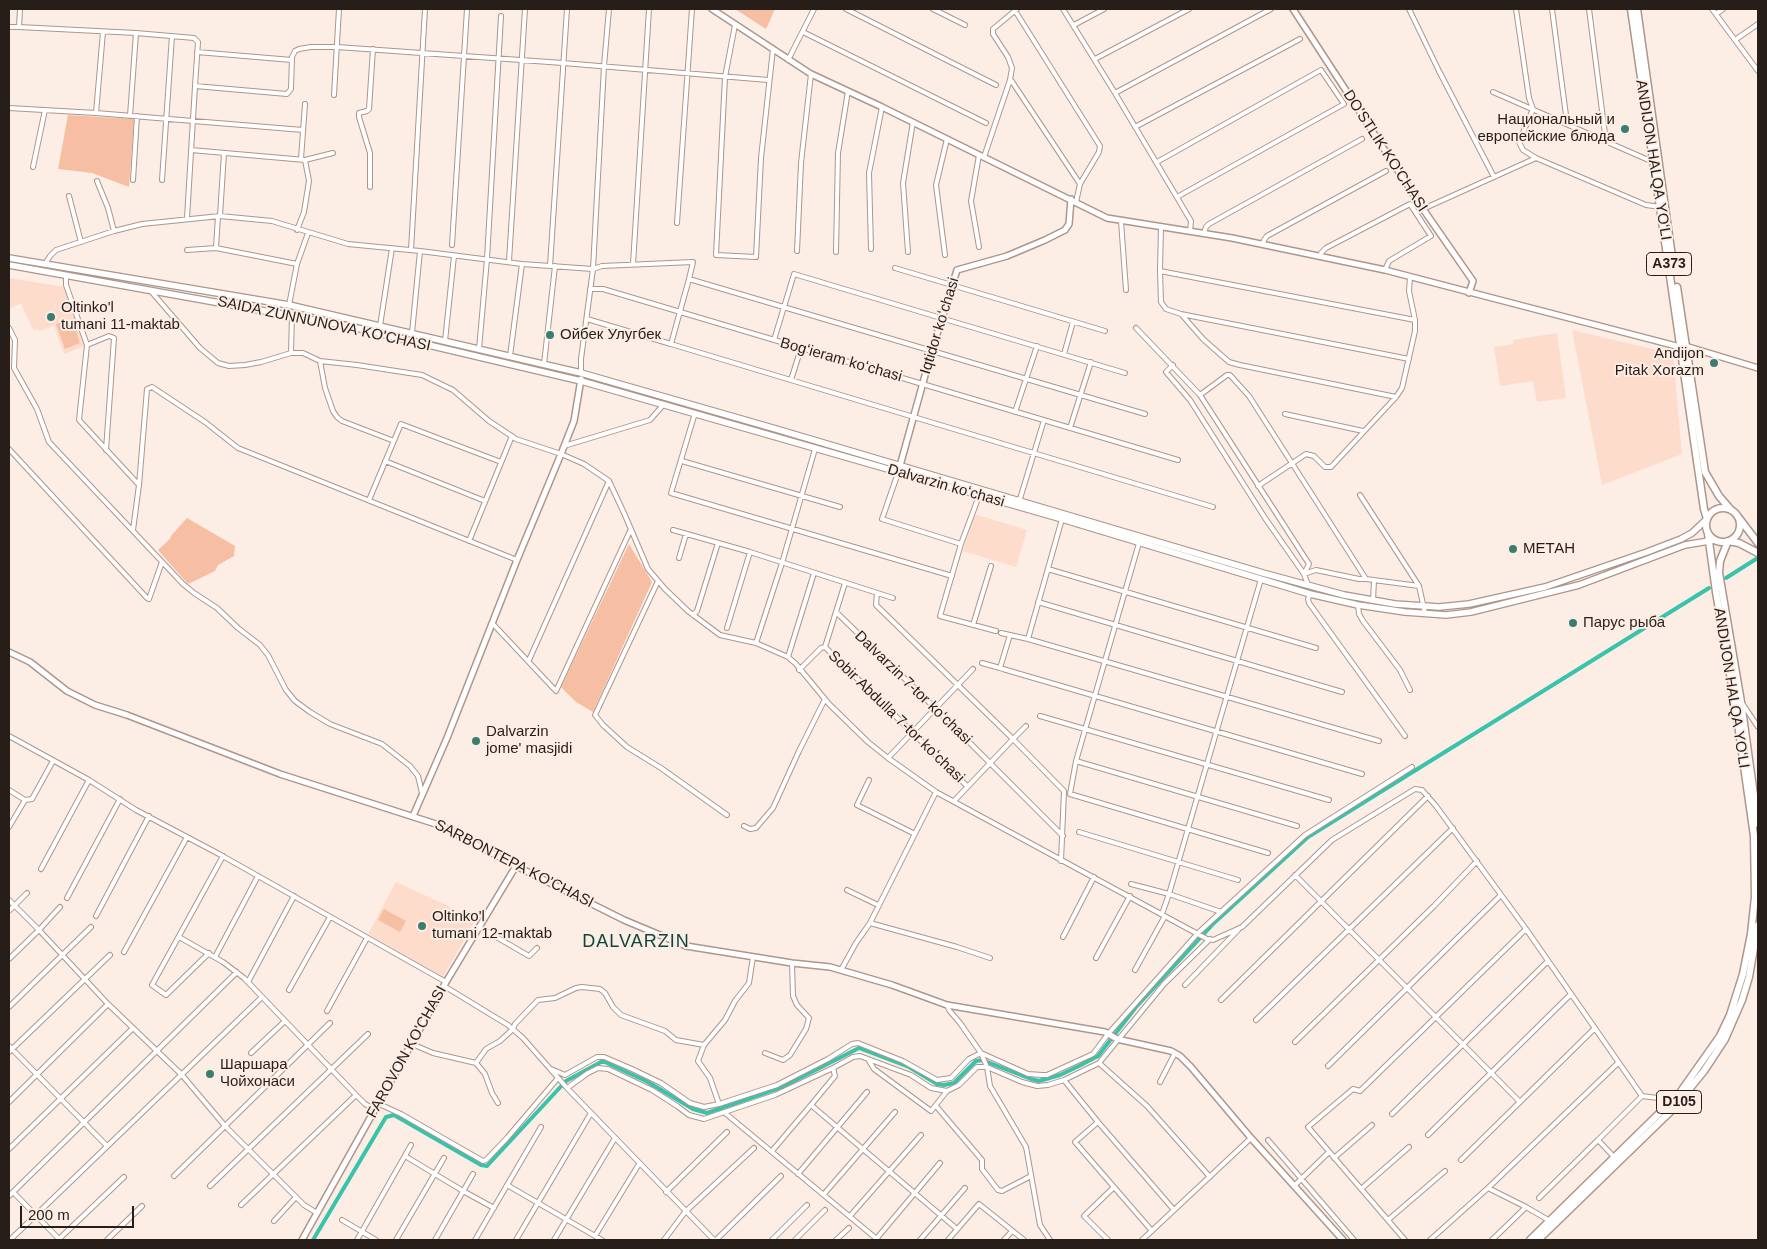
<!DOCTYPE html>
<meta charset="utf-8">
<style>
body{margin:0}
#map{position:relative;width:1767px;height:1249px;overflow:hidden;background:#fcede5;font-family:Helvetica,sans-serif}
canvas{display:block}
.frame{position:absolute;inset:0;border:10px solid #271e19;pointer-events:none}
.scale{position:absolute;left:20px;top:1206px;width:114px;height:22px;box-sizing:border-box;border:2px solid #271e19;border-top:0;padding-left:6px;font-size:15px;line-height:18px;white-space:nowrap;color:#271e19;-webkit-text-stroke:4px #fcede5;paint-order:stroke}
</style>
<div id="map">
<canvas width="1767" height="1249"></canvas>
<div class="frame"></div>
<div class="scale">200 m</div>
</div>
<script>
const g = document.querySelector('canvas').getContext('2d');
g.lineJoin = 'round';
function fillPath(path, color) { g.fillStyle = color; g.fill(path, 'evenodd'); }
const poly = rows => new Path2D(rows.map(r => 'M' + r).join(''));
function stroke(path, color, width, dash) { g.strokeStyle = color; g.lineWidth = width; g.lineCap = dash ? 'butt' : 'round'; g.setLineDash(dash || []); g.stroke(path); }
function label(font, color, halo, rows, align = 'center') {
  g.font = font + ' Helvetica,sans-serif'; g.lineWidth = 4; g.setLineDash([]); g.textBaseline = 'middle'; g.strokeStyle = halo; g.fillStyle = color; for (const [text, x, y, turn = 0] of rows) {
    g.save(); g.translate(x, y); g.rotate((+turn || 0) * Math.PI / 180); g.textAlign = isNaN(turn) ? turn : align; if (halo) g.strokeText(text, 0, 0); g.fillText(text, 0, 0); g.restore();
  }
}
fillPath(poly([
 [9,278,64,287,85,346,64,354,54,326,39,331,38,329,33,330,21,303,9,309],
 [1572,330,1673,354,1682,454,1602,485],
 [1557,333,1566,398,1537,402,1533,381,1500,386,1494,347,1513,344,1513,340],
 [974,514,1027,530,1016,567,963,551],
 [396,882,476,919,443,977,368,934]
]), '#fddccc');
fillPath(poly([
 [735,9,775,9,766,29],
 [68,115,134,119,129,187,92,173,58,169],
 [72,319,80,343,65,349,56,324],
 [187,518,235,546,234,556,218,565,215,571,188,584,158,550,171,538,170,537],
 [629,544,652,582,593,712,576,702,561,687],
 [384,909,406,921,400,932,378,920]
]), '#f6bea3');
stroke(poly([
 [1726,578,1756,559],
 [313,1240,386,1117,394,1115,481,1165,487,1166,566,1081,601,1062,605,1062,648,1082,693,1109,707,1113,782,1087,859,1048,909,1067,937,1084,944,1085,954,1083,976,1061,982,1060,1031,1079,1039,1081,1060,1075,1079,1066,1098,1056,1136,1007,1214,923,1308,837,1709,588]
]), '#39c3ab', 4);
const minor = poly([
 [20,9,19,27,136,33,194,38,198,42,195,86],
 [846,9,996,85],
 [933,9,965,25],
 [1014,9,1100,146,1099,152,1080,184,1076,202],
 [1063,9,1115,93,1191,221,1190,231],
 [1409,9,1439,71,1494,177],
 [1516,9,1529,98,1533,109,1519,142,1523,150,1536,158],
 [1552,9,1567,123],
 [1589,9,1606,142],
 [1712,9,1758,71],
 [1716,14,1723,9],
 [735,25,725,77,716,255,756,257,761,158,773,49],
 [1074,25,1104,9],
 [9,27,19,27],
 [803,32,986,123],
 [1735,40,1758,24],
 [197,52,292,60],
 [1095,59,1189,9],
 [788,60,814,9],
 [1011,80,1080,184],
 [1493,92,1653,162],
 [1115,93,1271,9],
 [334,95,339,9],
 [9,108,96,113,303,130],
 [96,113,103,32],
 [130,116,136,33],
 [1135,127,1300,39],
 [191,150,305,160,309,181,304,212,297,230],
 [984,157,1010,80,1012,68,1008,57,993,34,993,29,1017,9],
 [301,159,305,104],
 [305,160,333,153],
 [1157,162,1321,70,1344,104,1177,197],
 [33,167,45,110],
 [133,180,137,116],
 [162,180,172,36],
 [97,181,108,208,114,231],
 [370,187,370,153,359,117,359,113,367,111,369,109,373,49],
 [69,196,81,242],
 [1423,209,1536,158,1646,205,1661,207],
 [220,216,224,153],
 [187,218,195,86,287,94,291,89,292,57,295,51,299,49,311,47,337,47,563,63,768,80],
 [1121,221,1126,290],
 [677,223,692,9],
 [1161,227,1160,271,1161,302,1166,309,1181,314,1409,359],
 [1204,233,1206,227,1209,224,1362,139],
 [452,245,467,9],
 [1263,245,1264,240,1267,236,1386,171],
 [979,247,971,201,979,155],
 [216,248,218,216],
 [871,249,869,173,882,107],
 [187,250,216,248,297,264],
 [411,250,425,9],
 [797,251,801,163,811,74],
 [836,252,838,153,848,91],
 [908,252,903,183,913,122],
 [945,255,936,185,947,139],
 [1321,256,1321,253,1326,248,1410,204,1431,236,1389,261,1385,270],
 [509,261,525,9],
 [45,264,50,256,56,250,114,231,142,224,220,216,272,221,348,244,420,251,522,264,593,269,602,266,693,262,689,279,1145,414],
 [633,264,649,9],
 [550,266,567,9],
 [895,268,1105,331],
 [1160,271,1415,320],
 [66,275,66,285,87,345,79,420,139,485],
 [689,279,671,344,1213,507],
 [590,289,603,289,1178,460],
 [150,290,200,348,218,363,229,366,245,365,261,362,291,353,303,353,320,361,357,365,422,375,453,390,489,421,516,439,561,454,584,464,609,481,624,513,648,569,665,589,688,611,720,635,756,643,788,657,796,664,829,704,868,742,888,758,936,792,1207,939,1213,940,1242,927,1332,840,1415,789,1422,790,1436,806,1526,929,1642,1096,1598,1140],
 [289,305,297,264,308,233],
 [1182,315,1203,339,1229,362,1240,365,1396,397],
 [587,319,671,344],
 [380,326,392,248],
 [9,328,15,340,14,368,37,409,49,442,183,584,194,593,217,608,238,628,260,645,268,655,286,690,295,701,310,712,330,724,382,744,410,766,418,776,422,793],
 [1136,328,1200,395,1309,564,1304,574],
 [412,333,420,251],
 [774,340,794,274,1125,373],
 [445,341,454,256],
 [87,345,109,336,114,338,106,450],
 [479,349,487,259,501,16],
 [291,353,292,315],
 [1064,354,1073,322],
 [510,356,522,264],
 [320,361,325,388,333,411,337,417,342,421,394,441],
 [544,364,555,266],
 [1173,365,1166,372,1190,400,1265,518,1304,574,1308,585],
 [581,373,581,359,593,269,604,66,609,9],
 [791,380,801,348],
 [1200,395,1227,375,1230,375,1249,396,1366,579,1359,579,1316,570,1304,574],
 [1015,412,1037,346],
 [695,413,671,493,952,576],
 [1285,414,1363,431],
 [1070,428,1091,362],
 [564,446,650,420,664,404],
 [9,449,147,598,149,599,162,562],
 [385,461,485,501],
 [682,461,840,507],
 [898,473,882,519,961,544],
 [1258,486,1306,454,1314,456,1325,467,1331,467,1396,397,1402,388,1415,331,1415,320,1409,291,1410,277],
 [1360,495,1419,586],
 [979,496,961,544,940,616,996,631],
 [369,500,401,424,501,462],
 [1019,502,1044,420],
 [133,530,139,485,147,389,152,387,205,422,238,448,517,560],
 [673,530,750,552,893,598],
 [469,541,512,436],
 [1139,543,1076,761,1070,794,1268,853],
 [679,558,686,534],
 [1048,569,1316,648],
 [1366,579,1419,586,1425,613],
 [658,581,595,715,603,725,627,747,661,768,727,815],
 [877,593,876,605,1013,739,1026,726],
 [1310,594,1308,599,1309,603,1405,736],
 [1373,601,1374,580],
 [1038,602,1342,692],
 [1358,605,1359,614,1363,621,1400,670,1410,690],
 [836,612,935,708,1063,836],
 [693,615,697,611,718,543],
 [493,624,556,691,630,531],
 [973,625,991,566],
 [727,628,750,552],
 [1001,633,1010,635],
 [1028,639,1062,519],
 [756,643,782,563,815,449],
 [825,647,967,786],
 [788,657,814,573],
 [529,660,609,481],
 [982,663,1000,668],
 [799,670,821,648,825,647,845,583],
 [1742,703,1758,727],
 [1040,716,1329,800],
 [9,736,89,780,136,810,219,854,446,982],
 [888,758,973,669],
 [1076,761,1297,826],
 [1362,774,1003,669,1000,668,1010,635,1028,639,1379,741],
 [869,780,857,805,913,833],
 [9,790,25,800,32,799,53,761],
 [954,801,1013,739,1064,791,1061,861],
 [744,826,750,829,756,828,773,808,799,751,825,699],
 [9,827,25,800],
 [1079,832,1238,880],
 [41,869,89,780],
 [1295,875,1520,1102],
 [1131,884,1169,894,1221,912],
 [847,890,878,905],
 [67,898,120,799],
 [9,900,39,930,108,1004,182,1075,225,1126,304,1205,317,1213],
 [9,911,27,893],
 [1162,914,1169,894,1261,579],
 [96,916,149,816],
 [870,923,957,947,990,958],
 [479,927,529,956,537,948],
 [179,937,223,962,244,978,356,1095,365,1104,376,1110],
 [1063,937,1094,877],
 [124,952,187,837],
 [209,953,166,995,152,985,223,856],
 [215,957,258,876],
 [1096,958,1130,896],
 [9,959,39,930,60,907],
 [841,970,856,943,870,923,936,792],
 [1135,970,1165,916],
 [248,982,294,896],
 [1185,985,1238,930],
 [444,986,508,1025,523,1038,567,1088,714,1240],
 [289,990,330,917],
 [1221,1000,1428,796],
 [947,1005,949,1010,960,1023,981,1053,987,1067,990,1086,1026,1147,1040,1225,1050,1240],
 [9,1007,91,927],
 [327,1011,367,938],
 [1256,1020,1453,828],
 [1295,1042,1434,906,1477,861],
 [412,1044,433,1053,476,1063,486,1049,500,1041,513,1029,515,1024,538,1000,555,998,576,988,582,987,600,989,605,993,613,1007,621,1015,665,1031,676,1040,704,1045],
 [9,1046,107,1146],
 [9,1052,110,955],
 [251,1053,285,1021],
 [765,1053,783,1060,790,1055,806,1029,809,1018,797,1005,793,996,792,963],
 [868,1059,874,1069,931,1111,947,1091,959,1085,977,1067,987,1067,1022,1082,1037,1086,1048,1085,1064,1080,1099,1063,1164,984,1210,939],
 [476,1063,485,1074,492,1093,498,1103],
 [1099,1063,1147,1106,1210,1177],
 [1328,1066,1501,895],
 [833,1068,853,1057,860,1056,911,1075,931,1088,947,1091],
 [551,1069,565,1075,597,1057,604,1057,632,1069,661,1083,690,1103,704,1107,719,1104,710,1078,698,1061,704,1045,725,1020,735,1001,749,983,753,957],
 [1064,1080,1098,1122],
 [1160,1082,1175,1053],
 [567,1088,588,1073,598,1068,608,1069,652,1090,677,1106,689,1115,704,1119,775,1095,833,1068,835,1076,811,1105],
 [1642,1096,1674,1100],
 [9,1102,108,1004],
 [379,1104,401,1114,483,1161,486,1160,507,1138,558,1078],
 [719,1104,777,1085,828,1059,852,1044,858,1043,903,1061,937,1080,951,1078,969,1059,981,1053,1028,1074,1042,1075,1047,1075,1093,1054,1108,1034,1198,933,1305,835,1412,767],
 [936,1106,982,1160,982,1169,998,1190,1002,1191,1031,1176],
 [725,1113,878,1240],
 [1392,1114,1548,961],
 [1428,1135,1571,994],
 [1268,1140,1354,1240],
 [9,1149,132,1029],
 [772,1151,811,1105,957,1229],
 [405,1156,463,1191,494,1208],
 [1334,1158,1372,1125],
 [1461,1160,1595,1028],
 [798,1174,867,1092],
 [174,1176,330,1023],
 [507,1185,602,1240],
 [210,1186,368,1034],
 [1294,1186,1329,1152],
 [1488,1188,1526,1207,1550,1221],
 [1361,1189,1409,1147],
 [13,1192,60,1240],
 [666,1192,727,1132],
 [824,1194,895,1112],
 [9,1196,237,972],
 [1539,1198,1598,1140,1614,1157],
 [241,1205,356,1095],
 [850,1216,921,1135],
 [342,1220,376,1240],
 [1388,1220,1445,1171],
 [274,1221,296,1197],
 [1152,1231,1075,1142,1098,1122,1174,1210],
 [595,1236,639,1164],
 [877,1238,940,1163],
 [10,1240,262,997],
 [58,1240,124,1177],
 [107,1240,142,1206],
 [357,1240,411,1145],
 [396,1240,444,1158],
 [435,1240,473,1174],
 [475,1240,541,1127],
 [516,1240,591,1113],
 [554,1240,615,1138],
 [664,1240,685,1212,754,1148],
 [716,1240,781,1176],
 [772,1240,807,1205],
 [795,1240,825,1210],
 [836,1240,849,1228],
 [920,1240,965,1188],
 [948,1240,979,1204,1024,1240],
 [1004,1240,1012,1231],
 [1108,1240,1084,1216,1113,1188],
 [1142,1240,1251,1138],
 [1405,1240,1308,1127,1353,1089,1360,1091,1526,929],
 [1430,1240,1488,1188,1618,1063],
 [1492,1240,1526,1207]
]);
const tertiary = poly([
 [712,9,811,74,882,107,1107,218,1232,238,1385,270,1680,347,1685,346,1758,368],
 [1293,9,1423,209,1473,281,1469,293],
 [898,473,932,350,957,270,1007,256,1045,240,1065,230,1069,224,1071,199],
 [9,652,30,662,67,691,95,705,127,715,280,774,442,826,516,866,624,920,686,946,792,963,830,967,892,985,947,1005,1105,1032,1117,1039,1171,1051,1180,1056,1191,1067,1251,1138,1343,1240],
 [413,816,447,738,517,560,561,454,574,421,581,379],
 [302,1240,446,982,516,866]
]);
const secondary = poly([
 [9,258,289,305,581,373,776,429,1263,573,1344,595,1395,604,1439,607,1469,604,1545,587,1647,552,1681,539,1692,533,1707,519],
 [9,265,348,326,581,381,1062,519,1310,594,1358,605,1405,612,1446,615,1471,612,1579,585,1685,545,1715,540]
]);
const trunk = poly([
 [1631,9,1704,509,1707,519],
 [1637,9,1672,257],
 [1677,287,1705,472,1719,496,1731,510],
 '1706 525a17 17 0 1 1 34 0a17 17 0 1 1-34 0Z',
 [1739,518,1758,543],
 [1758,553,1739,543,1728,541,1720,561,1719,573,1741,702,1758,824],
 [1530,1240,1679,1094,1720,1036,1730,1015,1743,974,1751,934,1755,897,1754,836,1735,703,1716,592,1708,534],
 [1538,1240,1673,1109,1704,1071,1725,1039,1742,1000,1749,977,1758,925]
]);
stroke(minor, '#ae968b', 6);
stroke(tertiary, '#ae968b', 8);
stroke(secondary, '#ae968b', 8);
stroke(trunk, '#ae968b', 9);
stroke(minor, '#fff', 4);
stroke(tertiary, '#fff', 5);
stroke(secondary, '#fff', 5.5);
stroke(trunk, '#fff', 6);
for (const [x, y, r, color] of [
 [1625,129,5,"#3b7e70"],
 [51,317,5,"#3b7e70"],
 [550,335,5,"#3b7e70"],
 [1714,363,5,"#3b7e70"],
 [1513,549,5,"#3b7e70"],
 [1573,623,5,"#3b7e70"],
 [476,741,5,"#3b7e70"],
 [422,926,5,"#3b7e70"],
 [210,1074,5,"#3b7e70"]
]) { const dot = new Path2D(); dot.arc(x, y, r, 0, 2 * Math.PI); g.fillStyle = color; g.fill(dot); stroke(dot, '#fcede5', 2); }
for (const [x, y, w] of [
 [1669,264,45],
 [1679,1102,45]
]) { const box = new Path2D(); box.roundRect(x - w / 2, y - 11.5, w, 23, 4); g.fillStyle = '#fcede5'; g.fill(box); stroke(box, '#271e19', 1); }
label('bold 14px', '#271e19', null, [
 ["A373",1669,264],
 ["D105",1679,1102]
]);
label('15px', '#271e19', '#fcede5', [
 ["Национальный и",1615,120,"right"],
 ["европейские блюда",1615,137,"right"],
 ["Oltinko'l",61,308],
 ["tumani 11-maktab",61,325],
 ["Ойбек Улугбек",560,335],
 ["Andijon",1704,354,"right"],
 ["Pitak Xorazm",1704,371,"right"],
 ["МЕТАН",1523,549],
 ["Парус рыба",1583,623],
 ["Dalvarzin",486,732],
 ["jome' masjidi",486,749],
 ["Oltinko'l",432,917],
 ["tumani 12-maktab",432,934],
 ["Шаршара",220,1065],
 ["Чойхонаси",220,1082]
], 'left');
label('15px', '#271e19', '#fcede5', [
 ["DO'STLIK KO'CHASI",1385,151,57],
 ["ANDIJON HALQA YO‘LI",1653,160,81],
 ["SAIDA ZUNNUNOVA KO'CHASI",324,324,12],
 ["Iqtidor koʻchasi",940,326,-73],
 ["Bogʻieram koʻchasi",841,360,16],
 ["Dalvarzin koʻchasi",946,486,16],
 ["Dalvarzin 7-tor koʻchasi",913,688,44],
 ["ANDIJON HALQA YO‘LI",1731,688,81],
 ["Sobir Abdulla 7-tor koʻchasi",896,717,44],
 ["SARBONTEPA KO'CHASI",514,864,27],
 ["FAROVON KO'CHASI",407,1052,-61]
]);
g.letterSpacing = '1px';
label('18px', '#0c463c', '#fcede5', [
 ["DALVARZIN",636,942]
]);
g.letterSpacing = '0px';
</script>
